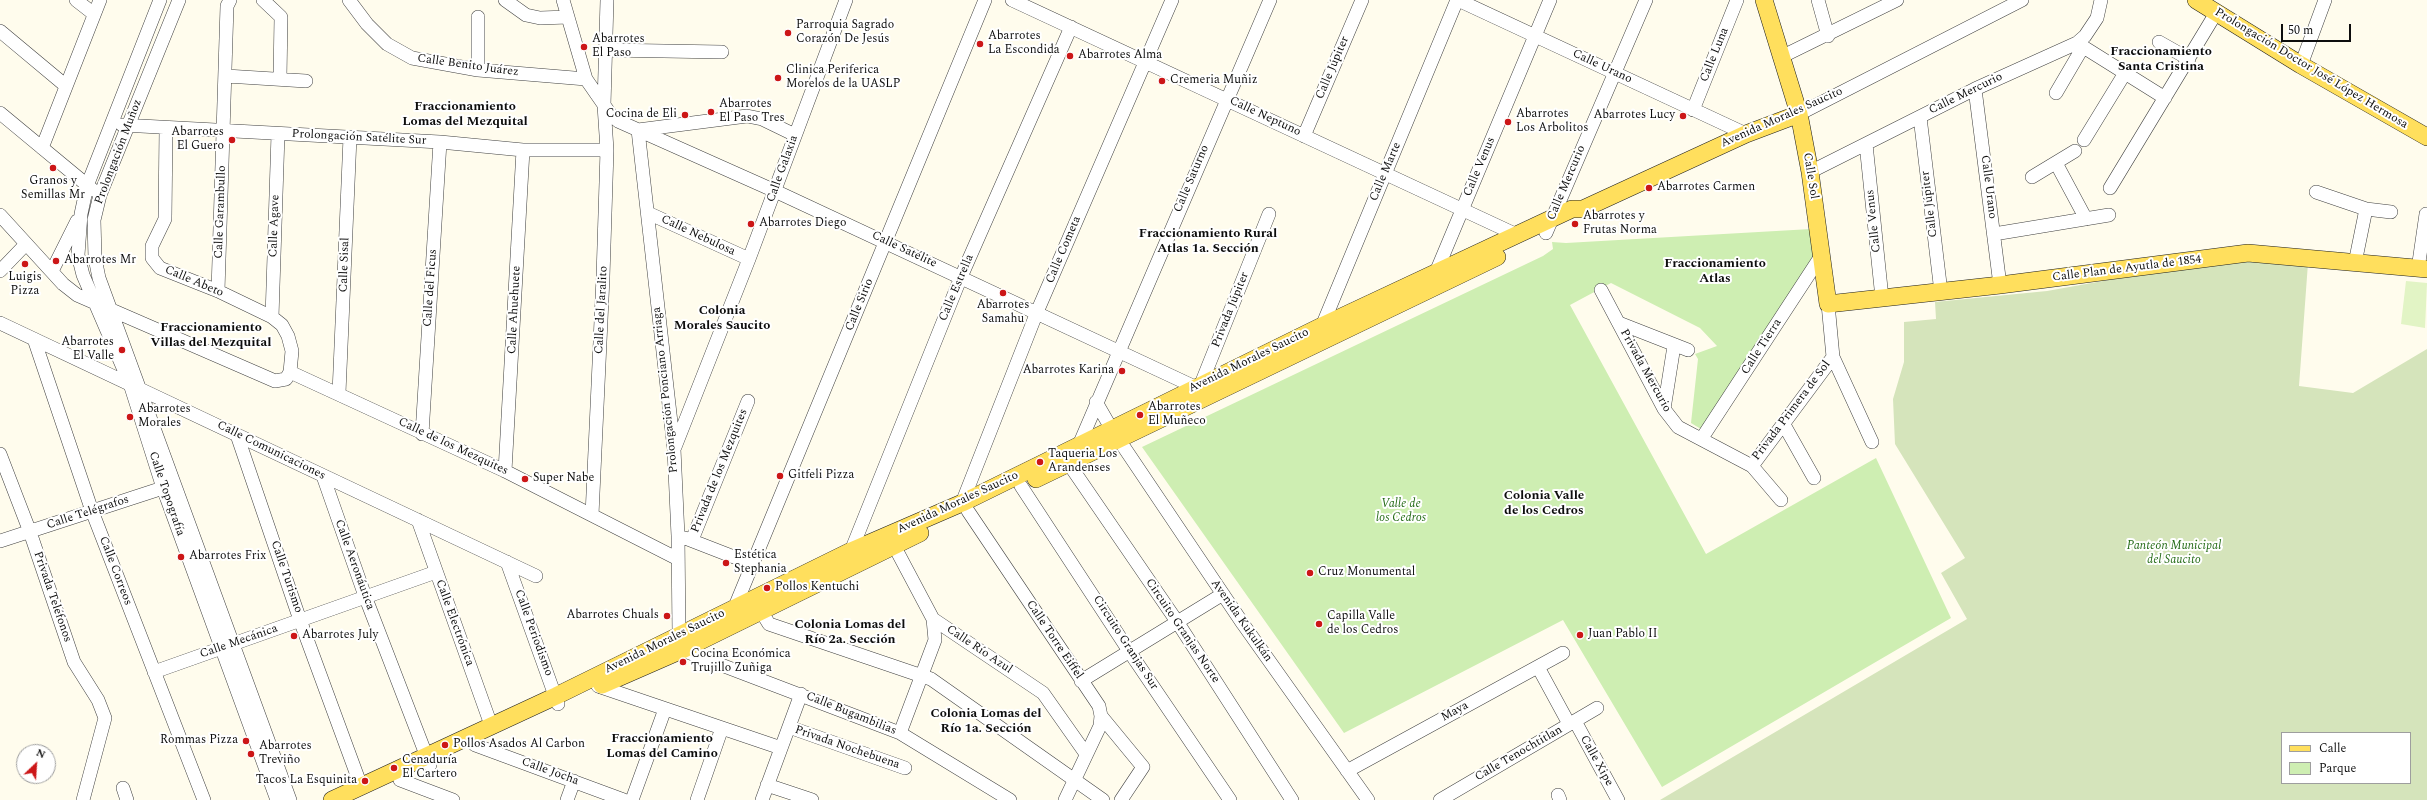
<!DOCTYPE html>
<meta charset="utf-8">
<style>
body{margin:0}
#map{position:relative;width:2427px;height:800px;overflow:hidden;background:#fffced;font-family:Spectral,serif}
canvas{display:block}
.legend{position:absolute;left:2281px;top:732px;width:130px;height:52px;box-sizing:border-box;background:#fff;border:1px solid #9e9e9e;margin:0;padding:5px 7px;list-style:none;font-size:12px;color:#0d0d0d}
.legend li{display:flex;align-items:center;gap:8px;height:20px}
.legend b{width:20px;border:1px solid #9e9e9e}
.north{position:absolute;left:16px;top:744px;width:40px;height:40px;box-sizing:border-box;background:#fff;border:1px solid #9e9e9e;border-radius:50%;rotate:25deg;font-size:11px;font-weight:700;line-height:16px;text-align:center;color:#0d0d0d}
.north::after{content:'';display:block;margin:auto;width:14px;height:18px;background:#cc1617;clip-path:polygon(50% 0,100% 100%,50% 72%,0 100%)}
.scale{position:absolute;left:2281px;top:24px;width:70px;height:18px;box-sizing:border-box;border:2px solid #0d0d0d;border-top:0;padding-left:5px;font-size:12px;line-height:14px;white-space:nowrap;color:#0d0d0d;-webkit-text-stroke:3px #fff;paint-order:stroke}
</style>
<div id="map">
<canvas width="2427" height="800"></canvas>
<ul class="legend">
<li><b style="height:5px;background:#ffdf5d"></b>Calle</li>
<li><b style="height:11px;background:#ceeeb2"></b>Parque</li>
</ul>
<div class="north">N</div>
<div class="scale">50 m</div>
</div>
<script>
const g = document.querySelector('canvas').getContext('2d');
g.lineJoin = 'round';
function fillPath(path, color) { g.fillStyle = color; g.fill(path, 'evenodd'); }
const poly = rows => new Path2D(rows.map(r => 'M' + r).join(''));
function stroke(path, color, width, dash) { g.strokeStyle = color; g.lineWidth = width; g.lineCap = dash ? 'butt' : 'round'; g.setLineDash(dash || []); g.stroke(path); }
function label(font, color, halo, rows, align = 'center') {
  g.font = font + ' Spectral,serif'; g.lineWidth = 4; g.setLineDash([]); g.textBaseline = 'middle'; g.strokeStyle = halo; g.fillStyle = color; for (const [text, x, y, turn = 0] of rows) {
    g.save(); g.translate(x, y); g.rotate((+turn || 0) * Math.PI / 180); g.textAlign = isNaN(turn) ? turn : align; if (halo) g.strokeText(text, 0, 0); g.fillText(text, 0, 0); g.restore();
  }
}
fillPath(poly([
 [1811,229,1815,261,1701,429,1691,423,1698,359,1695,354,1717,346,1700,328,1611,283,1570,305,1706,554,1876,458,1951,618,1662,787,1563,620,1344,733,1142,447,1543,256,1553,249,1552,242,1566,243]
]), '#ceeeb2');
fillPath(poly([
 [2237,257,2308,263,2299,386,2353,393,2427,349,2427,800,1660,800,1967,619,1941,573,1965,558,1895,444,1893,399,1904,362,1904,322,1936,319,1935,302,2047,291],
 [2282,733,2410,733,2410,783,2282,783]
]), '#d5e4bb');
fillPath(poly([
 [2406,281,2427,283,2425,328,2401,324]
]), '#e2f4c5');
const minor = poly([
 [76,0,94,14],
 [160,0,87,186,81,214,78,255,83,275,130,384,163,488,277,800],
 [179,0,100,195,94,220,95,258,99,278,290,800],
 [263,0,281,17,280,78],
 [349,0,367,24,387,44,412,58,478,70,586,79],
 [505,0,526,15,540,18,568,17],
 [563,0,586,79,611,115,618,121,775,191,1195,387,1198,394],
 [1012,0,1517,235],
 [1458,0,1746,134],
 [1818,0,1828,36],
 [0,31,66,86],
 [2159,42,2189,59],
 [2077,43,2165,98],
 [606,50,722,52],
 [1781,57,1897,0],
 [2301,65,2325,0],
 [478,70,478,17],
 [226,76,306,81],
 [1975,89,2000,285],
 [2056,93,2083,47],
 [1693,110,1737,0],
 [0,113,93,190],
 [1799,114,2022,0],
 [1920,117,1941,292],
 [122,125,440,142,523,150,607,150],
 [795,135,762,119,747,116,638,130,674,449,678,536,679,635,682,650,900,733,1010,800],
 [1304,136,1362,0],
 [2084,140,2125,73],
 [1866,144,1882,298],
 [42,148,100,0],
 [2056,163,2086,219],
 [1810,172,1975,89,2077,43,2085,36,2097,18,2101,0],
 [2032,177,2075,151],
 [2110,188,2216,13],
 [2316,192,2366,209,2391,212],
 [648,213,749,259],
 [0,215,63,284,77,295,275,381,286,379,290,372,292,351,288,336,282,325,272,317,218,291,160,268,152,258,152,246,165,219,166,128],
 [1546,233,1646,0],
 [1994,234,2109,215],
 [2355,263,2366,209],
 [2418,269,2426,214],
 [0,271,26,244],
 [52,271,77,221],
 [1434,277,1550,0],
 [1601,290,1664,409,1678,427,1752,466,1781,500],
 [218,291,227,6,230,0],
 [1828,304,1833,357,1872,442],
 [272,317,278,134],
 [0,323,536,576],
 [1619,323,1688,350],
 [1320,331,1457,0],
 [34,339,92,511,204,800],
 [290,372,505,471,678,559],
 [1201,384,1269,214],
 [339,393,350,137],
 [1096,402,1111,428,1243,624,1368,800],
 [1664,409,1674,346],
 [1783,423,1814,478],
 [422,434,440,142],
 [237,435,300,620,361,786],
 [1702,438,1821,256],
 [1079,445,1270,0],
 [675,447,749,259,846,0],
 [0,454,30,532,74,662,98,700,105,718,83,800],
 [1069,464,1178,623,1292,800],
 [1752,466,1833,357],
 [505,471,523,150],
 [323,476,365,596,430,765],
 [1021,486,1129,651,1230,800],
 [962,503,1037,312,1172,0],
 [968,511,1099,706,1101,716,1143,767,1121,800],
 [592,515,603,277,607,150,604,105,607,0],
 [418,520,491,725],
 [685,538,752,564],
 [890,538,933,619,1043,693,1086,754],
 [692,540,748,401],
 [0,541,172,485],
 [851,551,961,277,1071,27],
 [507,562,558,704],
 [734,609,985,0],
 [761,611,769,624,931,679,1103,800],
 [1538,667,1569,724],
 [154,672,436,572],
 [1081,681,1223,594],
 [598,686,781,748],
 [1575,721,1618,800],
 [789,727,905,768],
 [900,733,935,640,933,619],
 [475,745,624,800],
 [1347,771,1563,653],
 [400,780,453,800],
 [767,785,812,800],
 [123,788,127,800],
 [1558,795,1560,800],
 [567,800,574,781],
 [632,800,665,709],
 [697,800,722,728],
 [762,800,801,694],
 [1065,800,1100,726,1101,716],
 [1440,800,1597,708]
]);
const major = poly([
 [1764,0,1799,114,1810,172,1828,304,2000,285,2248,253,2427,269],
 [2196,0,2301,65,2427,137],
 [1036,479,1497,257],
 [602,685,682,650,920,533],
 [332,800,556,696,851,551,962,503,1322,326,1572,209,1583,209,1746,134,1799,114]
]);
stroke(minor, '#404040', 14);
stroke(major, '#1e1e1e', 18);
stroke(minor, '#fff', 13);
stroke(major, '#ffdf5d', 17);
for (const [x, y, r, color] of [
 [788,33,4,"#cc1617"],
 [980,44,4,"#cc1617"],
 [584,47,4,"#cc1617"],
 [1070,56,4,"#cc1617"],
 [778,78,4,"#cc1617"],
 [1162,81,4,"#cc1617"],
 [711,112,4,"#cc1617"],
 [685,115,4,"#cc1617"],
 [1683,116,4,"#cc1617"],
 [1508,122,4,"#cc1617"],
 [232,140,4,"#cc1617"],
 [53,168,4,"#cc1617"],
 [1649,188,4,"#cc1617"],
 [751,224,4,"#cc1617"],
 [1575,224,4,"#cc1617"],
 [56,261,4,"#cc1617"],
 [25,264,4,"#cc1617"],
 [1003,293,4,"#cc1617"],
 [122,350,4,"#cc1617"],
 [1122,371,4,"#cc1617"],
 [1140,415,4,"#cc1617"],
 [130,417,4,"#cc1617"],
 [1040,462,4,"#cc1617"],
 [780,476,4,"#cc1617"],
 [525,479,4,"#cc1617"],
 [181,557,4,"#cc1617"],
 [726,563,4,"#cc1617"],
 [1310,573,4,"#cc1617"],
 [767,588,4,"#cc1617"],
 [667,616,4,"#cc1617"],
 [1319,624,4,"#cc1617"],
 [1580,635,4,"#cc1617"],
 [294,636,4,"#cc1617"],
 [683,662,4,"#cc1617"],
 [246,741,4,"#cc1617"],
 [445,745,4,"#cc1617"],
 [251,754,4,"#cc1617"],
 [394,768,4,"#cc1617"],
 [365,781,4,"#cc1617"]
]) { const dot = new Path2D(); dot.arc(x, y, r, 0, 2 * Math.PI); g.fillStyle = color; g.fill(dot); stroke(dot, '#fff', 1.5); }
label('12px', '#0d0d0d', '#fff', [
 ["Parroquia Sagrado",796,26],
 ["Corazón De Jesús",796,40],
 ["Abarrotes",988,37],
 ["La Escondida",988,51],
 ["Abarrotes",592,40],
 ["El Paso",592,54],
 ["Abarrotes Alma",1078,56],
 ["Clinica Periferica",786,71],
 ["Morelos de la UASLP",786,85],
 ["Cremeria Muñiz",1170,81],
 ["Abarrotes",719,105],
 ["El Paso Tres",719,119],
 ["Cocina de Eli",677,115,"right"],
 ["Abarrotes",1516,115],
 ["Los Arbolitos",1516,129],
 ["Abarrotes Lucy",1675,116,"right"],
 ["Abarrotes",224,133,"right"],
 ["El Guero",224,147,"right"],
 ["Granos y",53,182,"center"],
 ["Semillas Mr",53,196,"center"],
 ["Abarrotes Carmen",1657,188],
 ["Abarrotes y",1583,217],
 ["Frutas Norma",1583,231],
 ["Abarrotes Diego",759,224],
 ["Abarrotes Mr",64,261],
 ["Luigis",25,278,"center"],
 ["Pizza",25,292,"center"],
 ["Abarrotes",1003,306,"center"],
 ["Samahu",1003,320,"center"],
 ["Abarrotes",114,343,"right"],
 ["El Valle",114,357,"right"],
 ["Abarrotes Karina",1114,371,"right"],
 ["Abarrotes",1148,408],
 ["El Muñeco",1148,422],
 ["Abarrotes",138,410],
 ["Morales",138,424],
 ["Taqueria Los",1048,455],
 ["Arandenses",1048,469],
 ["Gitfeli Pizza",788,476],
 ["Super Nabe",533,479],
 ["Estética",734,556],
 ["Stephania",734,570],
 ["Abarrotes Frix",189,557],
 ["Cruz Monumental",1318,573],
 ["Pollos Kentuchi",775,588],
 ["Abarrotes Chuals",659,616,"right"],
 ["Capilla Valle",1327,617],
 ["de los Cedros",1327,631],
 ["Juan Pablo II",1588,635],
 ["Abarrotes July",302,636],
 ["Cocina Económica",691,655],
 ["Trujillo Zuñiga",691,669],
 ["Rommas Pizza",238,741,"right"],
 ["Pollos Asados Al Carbon",453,745],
 ["Abarrotes",259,747],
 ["Treviño",259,761],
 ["Cenaduría",402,761],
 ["El Cartero",402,775],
 ["Tacos La Esquinita",357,781,"right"]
], 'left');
label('12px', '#0d0d0d', '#fff', [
 ["Calle Luna",1715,55,-68],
 ["Calle Benito Juárez",468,66,8],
 ["Calle Urano",1602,67,25],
 ["Calle Júpiter",1333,68,-67],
 ["Prolongación Doctor José López Hermosa",2311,69,31],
 ["Calle Mercurio",1966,94,-26],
 ["Calle Neptuno",1265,117,25],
 ["Avenida Morales Saucito",1782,118,-24],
 ["Prolongación Satélite Sur",359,138,3],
 ["Prolongación Muñoz",119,152,-69],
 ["Calle Venus",1480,167,-67],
 ["Calle Galaxia",783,169,-70],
 ["Calle Marte",1386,172,-67],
 ["Calle Sol",1810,176,81],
 ["Calle Saturno",1192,179,-67],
 ["Calle Mercurio",1567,183,-67],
 ["Calle Urano",1988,187,83],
 ["Calle Júpiter",1930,204,-97],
 ["Calle Garambullo",221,212,-88],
 ["Calle Venus",1874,221,-96],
 ["Calle Agave",275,226,-88],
 ["Calle Nebulosa",698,236,25],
 ["Calle Satélite",904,250,25],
 ["Calle Cometa",1064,250,-67],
 ["Calle Sisal",345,265,-88],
 ["Calle Plan de Ayutla de 1854",2127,269,-7],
 ["Calle Abeto",194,282,23],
 ["Calle del Ficus",431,288,-86],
 ["Calle Estrella",957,288,-67],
 ["Calle Sirio",860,305,-68],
 ["Calle Ahuehuete",515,310,-87],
 ["Calle del Jaralito",602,310,-87],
 ["Privada Júpiter",1231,310,-68],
 ["Calle Tierra",1762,347,-57],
 ["Avenida Morales Saucito",1249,361,-26],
 ["Privada Mercurio",1645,371,61],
 ["Prolongación Ponciano Arriaga",666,390,-96],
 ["Privada Primera de Sol",1792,411,-53],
 ["Calle de los Mezquites",453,447,25],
 ["Calle Comunicaciones",271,451,26],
 ["Privada de los Mezquites",720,471,-68],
 ["Calle Topografía",166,494,71],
 ["Avenida Morales Saucito",958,503,-25],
 ["Calle Telégrafos",88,513,-18],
 ["Calle Aeronáutica",354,565,70],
 ["Calle Correos",115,571,69],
 ["Calle Turismo",286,577,71],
 ["Privada Teléfonos",52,597,71],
 ["Avenida Kukulkán",1241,621,55],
 ["Calle Electrónica",454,623,70],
 ["Circuito Granjas Norte",1182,631,56],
 ["Calle Periodismo",533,633,70],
 ["Calle Torre Eiffel",1054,640,56],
 ["Calle Mecánica",239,642,-19],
 ["Avenida Morales Saucito",665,642,-26],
 ["Circuito Granjas Sur",1125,643,57],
 ["Calle Río Azul",979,650,34],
 ["Maya",1455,712,-29],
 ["Calle Bugambilias",851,714,22],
 ["Privada Nochebuena",847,748,19],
 ["Calle Tenochtitlan",1519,754,-30],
 ["Calle Xipe",1596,761,61],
 ["Calle Jocha",550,772,20]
]);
label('italic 12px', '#246b16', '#fff', [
 ["Valle de",1401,505],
 ["los Cedros",1401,519],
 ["Panteón Municipal",2174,547],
 ["del Saucito",2174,561]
]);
label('bold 13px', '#0d0d0d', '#fff', [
 ["Fraccionamiento",2161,52],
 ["Santa Cristina",2161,67],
 ["Fraccionamiento",465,107],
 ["Lomas del Mezquital",465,122],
 ["Fraccionamiento Rural",1208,234],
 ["Atlas 1a. Sección",1208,249],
 ["Fraccionamiento",1715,264],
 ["Atlas",1715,279],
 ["Colonia",722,311],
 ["Morales Saucito",722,326],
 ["Fraccionamiento",211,328],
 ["Villas del Mezquital",211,343],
 ["Colonia Valle",1544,496],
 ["de los Cedros",1544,511],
 ["Colonia Lomas del",850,625],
 ["Río 2a. Sección",850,640],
 ["Colonia Lomas del",986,714],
 ["Río 1a. Sección",986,729],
 ["Fraccionamiento",662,739],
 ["Lomas del Camino",662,754]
]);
</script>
